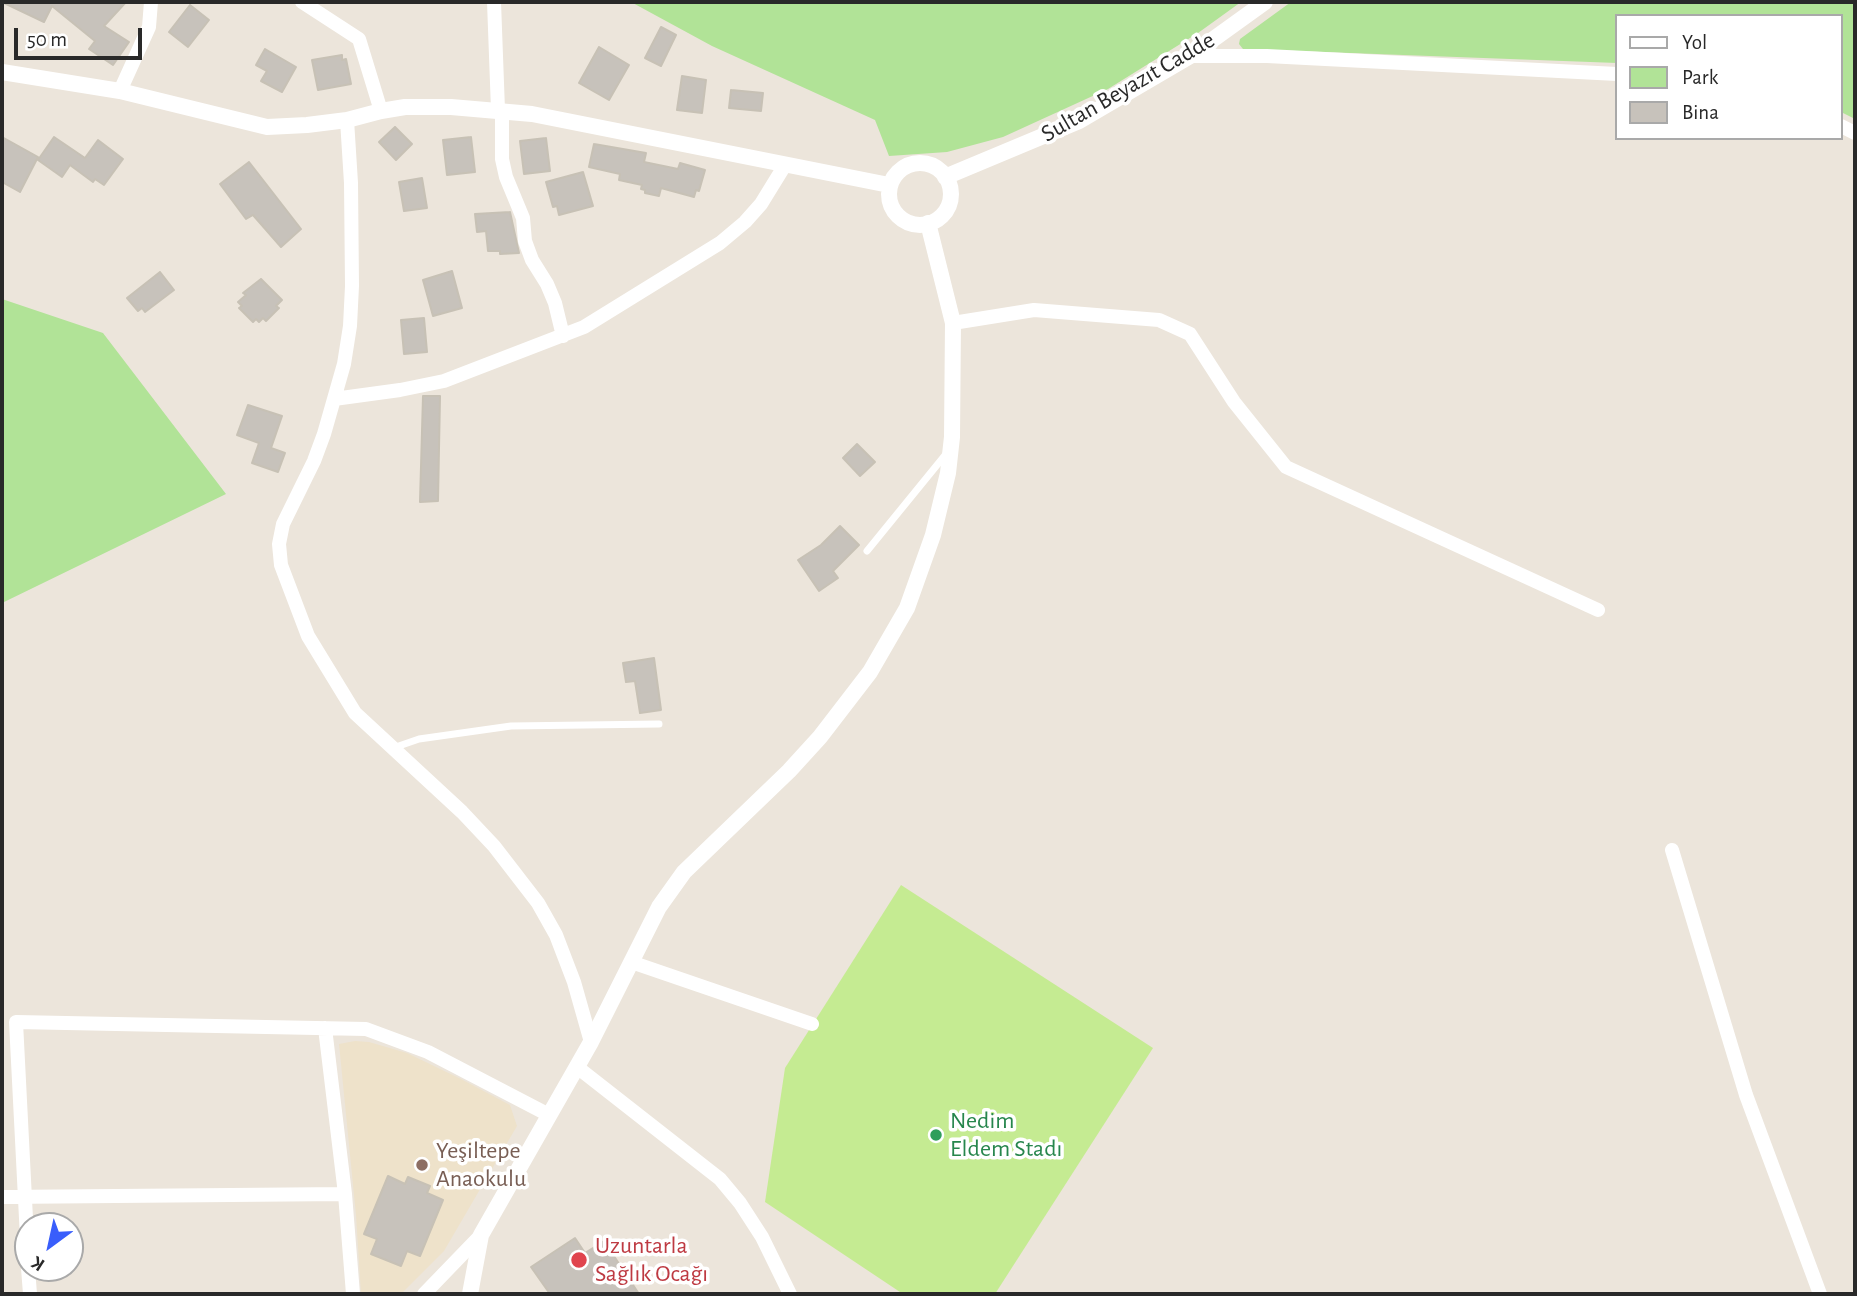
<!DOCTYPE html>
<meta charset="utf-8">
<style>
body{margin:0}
#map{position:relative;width:1857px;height:1296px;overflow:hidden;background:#ece5db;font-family:"Alegreya Sans",sans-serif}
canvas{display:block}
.frame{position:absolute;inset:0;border:4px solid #292929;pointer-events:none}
.legend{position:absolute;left:1615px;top:14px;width:228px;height:126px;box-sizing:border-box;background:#fff;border:2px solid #a9a9a9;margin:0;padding:9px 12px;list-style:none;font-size:21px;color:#292929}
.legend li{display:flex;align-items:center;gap:14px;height:35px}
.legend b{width:35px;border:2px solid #a9a9a9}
.north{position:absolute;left:14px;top:1212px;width:70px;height:70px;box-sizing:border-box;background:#fff;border:2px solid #a9a9a9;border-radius:50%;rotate:213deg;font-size:19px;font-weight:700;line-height:28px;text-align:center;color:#292929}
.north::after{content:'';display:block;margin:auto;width:24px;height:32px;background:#395efb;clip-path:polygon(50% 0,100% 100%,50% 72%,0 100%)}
.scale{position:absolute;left:14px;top:28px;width:128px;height:32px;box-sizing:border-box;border:4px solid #292929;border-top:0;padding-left:9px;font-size:21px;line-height:24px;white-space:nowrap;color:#292929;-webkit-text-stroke:5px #fff;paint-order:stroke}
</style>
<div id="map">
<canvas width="1857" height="1296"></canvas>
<div class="frame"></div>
<ul class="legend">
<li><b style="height:9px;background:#fff"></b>Yol</li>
<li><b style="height:19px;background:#b1e397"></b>Park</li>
<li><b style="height:19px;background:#c7c2bb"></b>Bina</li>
</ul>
<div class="north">K</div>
<div class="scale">50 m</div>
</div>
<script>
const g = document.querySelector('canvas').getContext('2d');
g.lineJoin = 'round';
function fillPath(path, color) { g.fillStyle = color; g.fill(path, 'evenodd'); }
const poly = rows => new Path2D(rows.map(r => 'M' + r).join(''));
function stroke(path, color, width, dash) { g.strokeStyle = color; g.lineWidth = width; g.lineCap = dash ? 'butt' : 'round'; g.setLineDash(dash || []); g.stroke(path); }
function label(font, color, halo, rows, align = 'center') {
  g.font = font + ' "Alegreya Sans",sans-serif'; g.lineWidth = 7; g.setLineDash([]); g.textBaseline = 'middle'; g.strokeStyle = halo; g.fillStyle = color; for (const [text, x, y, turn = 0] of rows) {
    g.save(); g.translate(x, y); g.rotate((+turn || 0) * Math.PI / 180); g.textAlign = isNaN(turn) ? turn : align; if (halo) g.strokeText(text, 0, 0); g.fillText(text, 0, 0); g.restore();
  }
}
fillPath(poly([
 [355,1041,369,1042,407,1053,461,1079,510,1105,517,1126,444,1251,401,1294,361,1294,356,1215,339,1044]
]), '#eee2ca');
fillPath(poly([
 [631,2,1241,2,1198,33,1108,89,1003,137,947,152,889,156,875,120,712,46],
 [1291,2,1855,2,1855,119,1841,112,1841,16,1617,16,1617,63,1243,49,1239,44,1240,39],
 [2,299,103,333,226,494,2,603]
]), '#b1e397');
fillPath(poly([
 [901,885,1153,1048,995,1294,903,1294,765,1202,785,1068]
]), '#c5eb92');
const building = poly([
 [2,2,126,2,104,26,129,42,113,65,89,49,95,41,52,6,44,22,2,2],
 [190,5,209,20,188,47,169,32,190,5],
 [661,27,676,35,661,66,645,58,661,27],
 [599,47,629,65,609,100,579,83,599,47],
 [265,49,296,67,282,92,261,81,267,71,256,65,265,49],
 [342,55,342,60,346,59,351,84,318,90,312,60,342,55],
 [682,76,706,80,702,113,677,110,682,76],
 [731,90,763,93,761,111,729,108,731,90],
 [395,127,412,144,396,160,379,142,395,127],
 [2,137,38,157,20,192,2,182,2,137],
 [54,137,85,158,98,140,123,159,104,185,95,179,93,182,70,165,62,177,38,160,54,137],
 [471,137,475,172,447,175,443,140,471,137],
 [546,138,550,171,524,174,520,141,546,138],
 [594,144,646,153,644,162,678,169,680,163,705,170,699,191,696,190,694,197,661,188,659,196,645,193,645,190,641,189,642,185,619,180,620,174,589,167,594,144],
 [249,162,301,229,281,247,253,215,246,219,220,184,249,162],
 [583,172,593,206,559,215,557,206,553,207,546,182,583,172],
 [422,178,427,208,404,211,399,182,422,178],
 [510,212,519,253,500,254,500,251,488,251,486,231,477,232,475,214,510,212],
 [452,271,462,308,433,316,423,280,452,271],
 [160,272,174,290,145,312,142,308,138,311,127,298,160,272],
 [261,279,282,300,276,306,279,308,266,321,263,318,259,322,256,319,253,322,239,308,242,306,238,302,246,295,243,293,261,279],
 [424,318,427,352,404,354,401,320,424,318],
 [423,396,440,396,438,501,420,502,423,396],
 [248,405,282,416,271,448,285,453,278,472,252,463,259,443,237,435,248,405],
 [857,444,875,462,860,476,843,458,857,444],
 [840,526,859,545,833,571,838,578,819,591,798,560,821,545,840,526],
 [654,658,661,710,640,713,635,681,626,682,623,663,654,658],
 [388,1176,405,1184,408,1177,430,1186,427,1193,443,1200,420,1256,407,1251,401,1266,371,1254,377,1239,364,1234,388,1176],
 [575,1238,585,1253,604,1241,639,1294,550,1294,531,1267,575,1238]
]);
fillPath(building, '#c7c2bb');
stroke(building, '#c7c1b5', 2);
stroke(poly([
 [867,551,946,454],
 [393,748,419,739,511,726,659,724]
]), '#fff', 7);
stroke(poly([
 [302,2,359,39,381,111],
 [494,2,498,110],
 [1190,56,1267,56,1617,74],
 [120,91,149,27,151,2],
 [502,111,502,159,506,177,523,218,525,241,532,260,547,284,555,303,563,336],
 [347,120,351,183,352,286,350,326,344,364,324,434,314,461,283,524,279,544,281,565,308,636,355,713,462,812,494,846,538,903,556,935,574,982,591,1042],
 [1841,126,1855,133],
 [953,323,1034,310,1159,320,1190,334,1234,402,1286,467,1598,610],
 [334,399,400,390,444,381,584,327,720,243,745,222,761,204,785,165],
 [1672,850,1746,1095,1820,1294],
 [631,962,812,1024],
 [325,1028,345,1194,353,1294],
 [577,1067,720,1179,740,1203,762,1237,790,1294],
 [2,1197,345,1194],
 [28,1258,16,1022,366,1029,428,1052,549,1115],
 [28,1268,30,1294],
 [424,1294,481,1235]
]), '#fff', 14);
stroke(poly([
 [2,72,120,91,267,127,307,125,347,120,381,111,405,107,451,107,532,114,889,185],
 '889 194a31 31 0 1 1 62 0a31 31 0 1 1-62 0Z',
 [945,177,1079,121,1190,56,1265,2],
 [470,1294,481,1235,591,1042,659,907,684,872,789,771,820,737,870,672,907,608,933,535,948,473,952,437,953,323,928,223]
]), '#fff', 16);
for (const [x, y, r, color] of [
 [936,1135,7,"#2e9e5b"],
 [422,1165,7,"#8d6e63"],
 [579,1260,9,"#e0444e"]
]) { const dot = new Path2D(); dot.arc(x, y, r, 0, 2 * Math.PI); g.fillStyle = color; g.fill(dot); stroke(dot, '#fff', 2.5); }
label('24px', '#292929', '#fff', [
 ["Sultan Beyazıt Cadde",1128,87,-30]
]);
label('24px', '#27864d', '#fff', [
 ["Nedim",950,1121],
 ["Eldem Stadı",950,1149]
], 'left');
label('24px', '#785e54', '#fff', [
 ["Yeşiltepe",436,1151],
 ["Anaokulu",436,1179]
], 'left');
label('24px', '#be3a42', '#fff', [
 ["Uzuntarla",595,1246],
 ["Sağlık Ocağı",595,1274]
], 'left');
</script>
